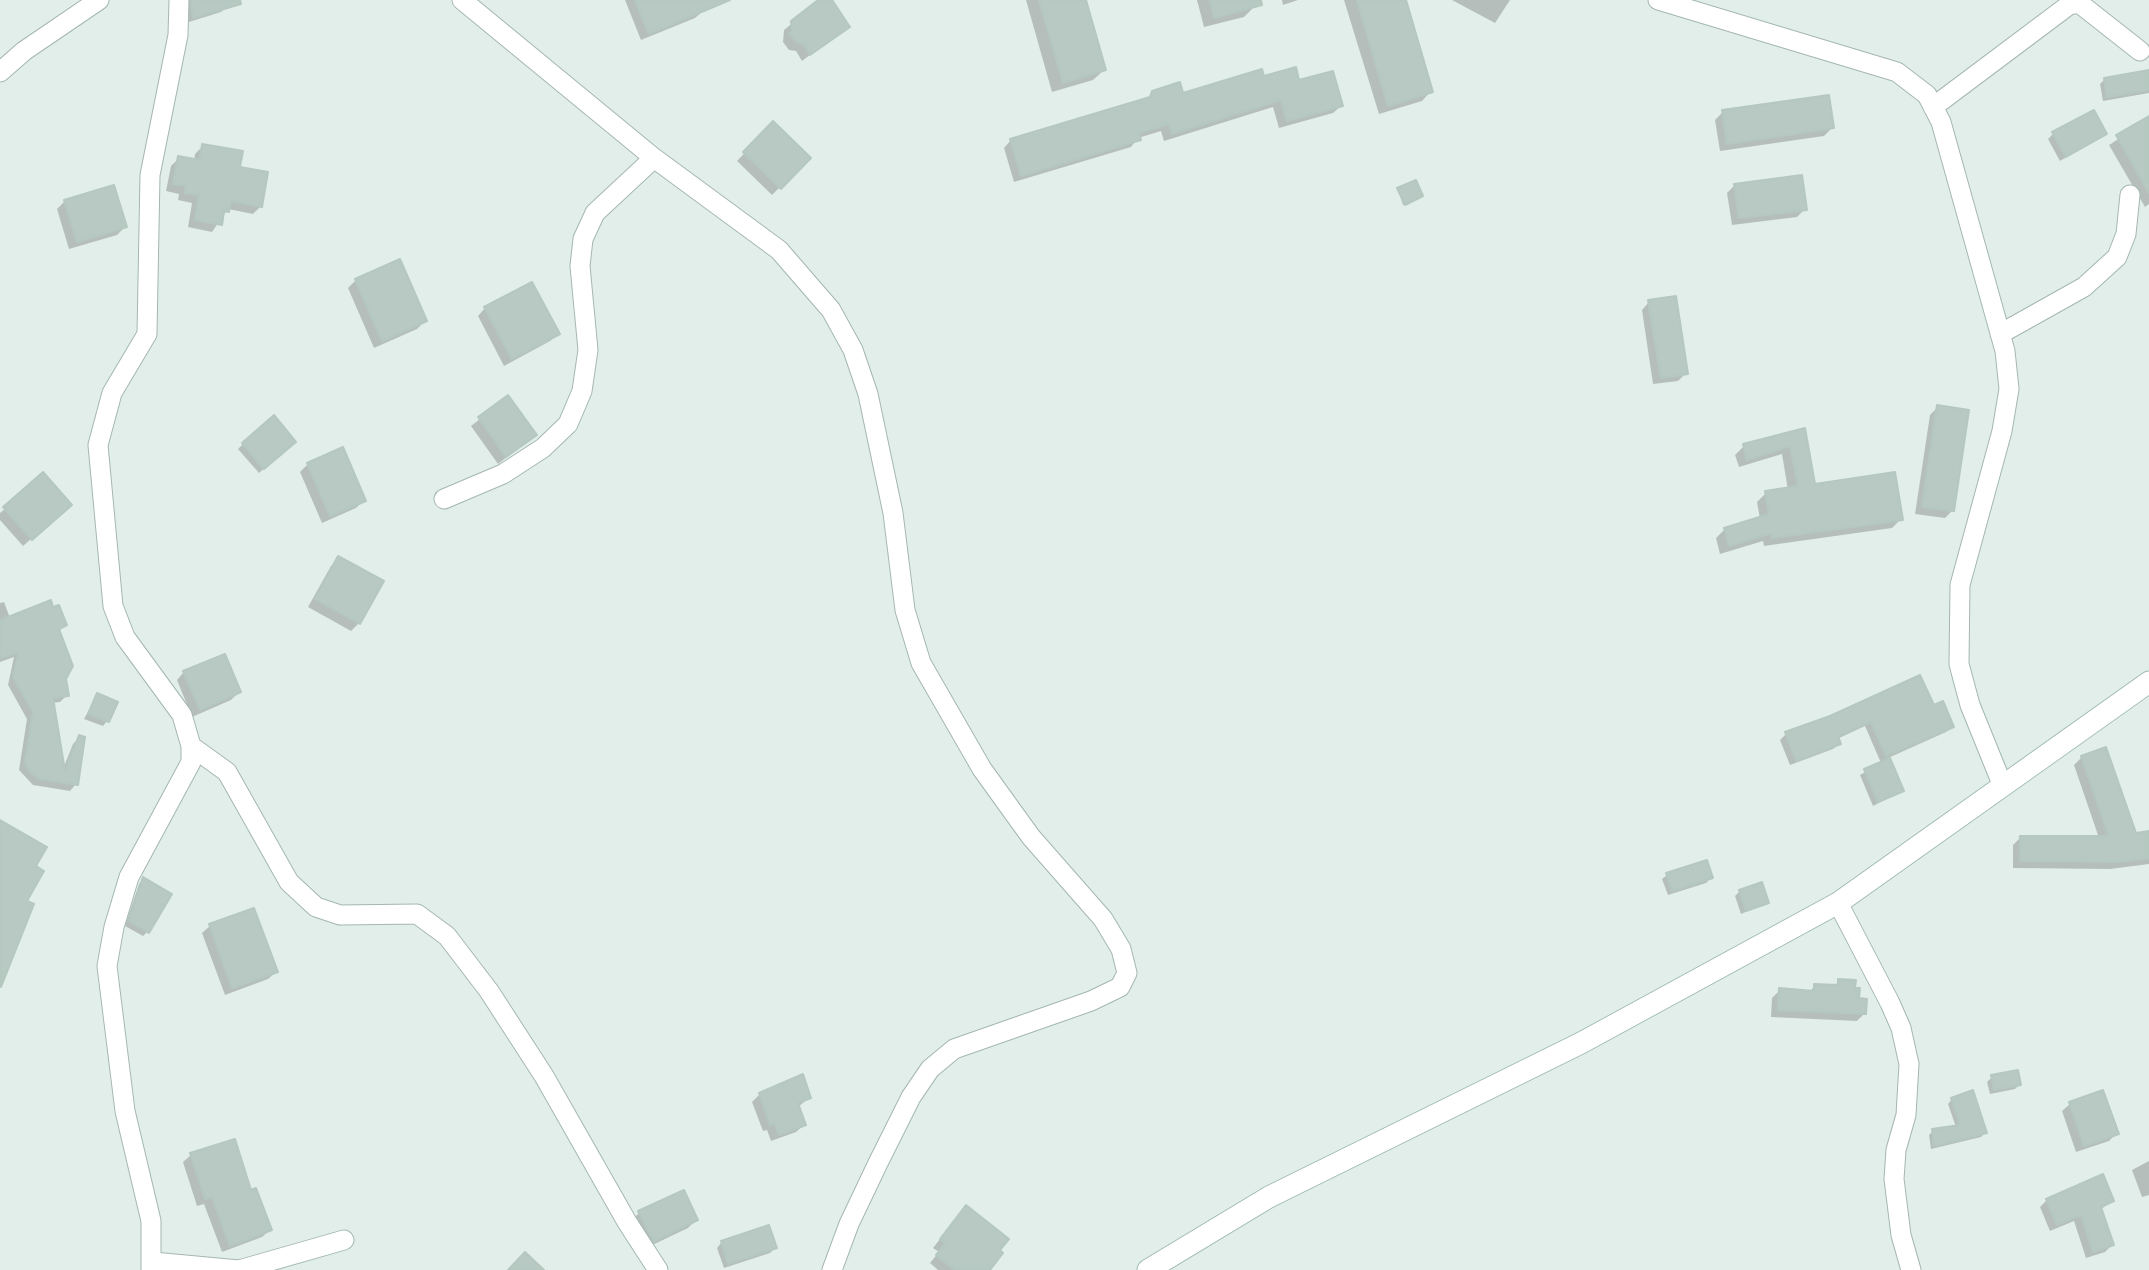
<!DOCTYPE html>
<style>
body{margin:0}
canvas{display:block;background:#e2eee9}
</style>
<canvas width="2149" height="1270"></canvas>
<script>
const g = document.querySelector('canvas').getContext('2d');
g.lineJoin = 'round';
function fillPath(path, color) { g.fillStyle = color; g.fill(path, 'evenodd'); }
const poly = rows => new Path2D(rows.map(r => 'M' + r).join(''));
function stroke(path, color, width, dash) { g.strokeStyle = color; g.lineWidth = width; g.lineCap = dash ? 'butt' : 'round'; g.setLineDash(dash || []); g.stroke(path); }
fillPath(poly([
 [186,0,224,0,226,8,221,12,189,22],
 [625,0,698,0,703,11,695,18,641,40],
 [821,0,830,0,848,26,802,61,796,51,789,50,783,42,784,30],
 [1026,0,1084,0,1104,70,1093,80,1052,92],
 [1197,0,1253,0,1255,6,1244,17,1204,27],
 [1282,0,1298,0,1283,5],
 [1344,0,1404,0,1431,91,1422,101,1379,114],
 [1452,0,1510,0,1495,23],
 [2149,72,2149,93,2103,101,2100,84,2105,79],
 [1263,78,1298,83,1341,106,1333,113,1279,128,1273,107,1164,141,1161,131,1138,138,1131,147,1014,182,1004,148,1011,140,1144,101,1153,93,1182,95],
 [1723,112,1832,128,1824,136,1720,151,1715,120],
 [2149,119,2149,204,2145,207,2109,145],
 [773,124,809,158,772,195,737,161],
 [2053,134,2105,134,2060,161,2048,139],
 [203,146,238,168,261,206,253,214,228,209,212,232,188,227,192,203,178,200,179,194,166,191,171,166,179,158,194,161,195,154],
 [1735,185,1805,209,1797,217,1732,225,1727,193],
 [1398,189,1419,198,1403,205],
 [65,201,125,227,117,235,69,249,57,209],
 [356,280,425,321,417,329,374,348,348,288],
 [1649,302,1686,373,1678,381,1653,384,1642,310],
 [485,308,557,334,550,341,504,366,478,316],
 [507,398,535,435,498,464,471,426],
 [1938,407,1952,511,1945,518,1915,514,1930,415],
 [1804,430,1814,486,1901,519,1892,528,1764,546,1763,541,1720,554,1716,538,1725,529,1760,519,1757,502,1766,493,1788,490,1782,454,1739,467,1735,455,1744,446],
 [243,444,289,447,259,473,238,449],
 [308,464,364,500,356,508,322,523,300,472],
 [5,509,62,512,23,546,0,520,0,513],
 [339,558,359,623,351,631,308,607,331,566],
 [4,602,10,618,65,625,58,632,67,695,60,702,52,703,63,769,73,744,80,737,76,784,70,791,33,785,19,770,27,719,8,685,14,657,0,662,0,603],
 [184,672,239,692,231,700,192,717,177,680],
 [97,695,107,721,103,726,84,719],
 [1934,708,1952,726,1946,732,1888,758,1902,791,1873,806,1860,775,1881,763,1865,726,1837,739,1839,743,1833,749,1790,765,1780,740,1786,734,1831,718],
 [2082,757,2134,835,2149,833,2149,864,2110,869,2013,868,2013,845,2021,837,2099,838,2074,765],
 [0,822,45,847,34,867,8,966,0,973],
 [1667,875,1711,878,1706,883,1668,895,1662,879],
 [143,879,148,931,143,936,125,926,139,884],
 [1740,891,1767,903,1741,914,1735,896],
 [210,926,276,972,268,979,225,995,202,933],
 [1839,981,1854,990,1865,1013,1857,1021,1771,1017,1772,998,1780,990,1809,992,1815,986,1833,987],
 [1992,1077,2019,1085,2015,1089,1990,1094,1987,1082],
 [760,1094,809,1098,798,1107,804,1125,796,1132,771,1141,767,1130,763,1131,752,1102],
 [1952,1099,1985,1133,1981,1137,1931,1149,1929,1135,1933,1131,1956,1127,1948,1104],
 [2070,1104,2117,1133,2109,1141,2076,1152,2062,1111],
 [191,1155,250,1192,270,1230,262,1237,222,1252,204,1204,197,1206,183,1162],
 [2149,1161,2149,1195,2142,1197,2132,1170],
 [2047,1200,2112,1201,2100,1210,2112,1245,2105,1252,2086,1258,2074,1221,2050,1231,2040,1207],
 [639,1213,696,1220,688,1228,646,1248,631,1221],
 [959,1215,988,1270,938,1270,930,1263,939,1252,933,1248],
 [768,1227,775,1248,770,1253,724,1268,717,1248,721,1243]
]), '#0003');
const building = poly([
 [191,0,240,0,241,4,193,18,191,0],
 [635,0,730,0,649,34,635,0],
 [818,0,832,0,850,27,810,55,804,44,797,43,789,33,792,31,791,21,818,0],
 [1039,0,1086,0,1106,70,1063,83,1039,0],
 [1210,0,1261,0,1262,5,1214,18,1210,0],
 [1357,0,1406,0,1433,92,1388,106,1357,0],
 [1296,67,1299,80,1333,71,1343,106,1287,121,1281,100,1172,134,1169,124,1139,133,1141,140,1021,176,1010,139,1150,97,1152,91,1180,82,1183,93,1262,69,1264,76,1296,67],
 [2149,70,2149,90,2107,97,2104,78,2149,70],
 [1829,95,1834,128,1727,144,1722,110,1829,95],
 [2094,110,2107,134,2066,157,2052,132,2094,110],
 [2149,116,2149,193,2116,135,2149,116],
 [773,121,811,158,781,189,743,152,773,121],
 [202,144,243,151,240,167,268,172,262,207,231,201,229,212,224,211,222,225,195,220,199,195,185,193,186,186,173,184,178,156,200,160,202,144],
 [1802,175,1807,210,1739,218,1734,184,1802,175],
 [1416,180,1423,196,1405,205,1397,188,1416,180],
 [114,185,127,227,77,242,64,200,114,185],
 [400,259,427,321,382,341,355,279,400,259],
 [532,282,560,334,512,359,484,307,532,282],
 [1676,296,1688,374,1661,378,1648,300,1676,296],
 [508,395,537,435,506,457,478,417,508,395],
 [1937,405,1969,410,1954,511,1922,507,1937,405],
 [274,415,296,442,264,469,242,443,274,415],
 [1805,428,1815,484,1895,472,1903,520,1772,538,1772,533,1729,546,1724,528,1769,514,1765,491,1798,486,1790,446,1747,460,1743,444,1805,428],
 [343,447,366,501,330,516,307,463,343,447],
 [43,472,72,505,32,540,3,507,43,472],
 [338,556,384,581,360,624,315,599,338,556],
 [51,600,53,607,59,605,67,625,59,629,73,666,66,679,69,696,53,698,65,771,79,735,85,737,78,785,40,779,30,772,25,763,33,712,13,677,19,652,0,658,0,620,51,600],
 [225,654,241,692,200,710,183,671,225,654],
 [1920,675,1934,705,1943,701,1954,727,1886,756,1871,722,1838,736,1841,744,1796,761,1785,732,1830,716,1920,675],
 [97,693,118,702,109,722,88,714,97,693],
 [2106,747,2136,833,2149,831,2149,858,2119,862,2020,861,2020,836,2109,836,2081,756,2106,747],
 [1890,758,1904,791,1878,802,1864,769,1890,758],
 [0,820,47,847,36,866,44,871,27,901,34,904,1,987,0,820],
 [1707,860,1713,878,1672,891,1666,873,1707,860],
 [143,877,172,894,149,933,129,921,143,877],
 [1762,882,1769,903,1746,911,1739,890,1762,882],
 [254,908,278,972,232,988,209,924,254,908],
 [1838,979,1856,980,1855,988,1860,988,1859,998,1867,999,1866,1014,1778,1010,1779,988,1814,991,1814,984,1838,985,1838,979],
 [2018,1070,2021,1085,1994,1090,1991,1075,2018,1070],
 [803,1074,811,1098,798,1103,806,1125,779,1135,775,1123,770,1125,759,1093,803,1074],
 [1973,1090,1987,1133,1934,1146,1932,1129,1960,1125,1951,1098,1973,1090],
 [2103,1090,2119,1134,2084,1146,2069,1102,2103,1090],
 [235,1139,251,1190,256,1188,272,1230,230,1246,212,1197,205,1199,190,1153,235,1139],
 [2103,1174,2114,1201,2101,1207,2114,1245,2093,1252,2081,1215,2057,1225,2046,1199,2103,1174],
 [684,1190,698,1220,654,1241,638,1211,684,1190],
 [966,1205,1009,1239,1000,1250,1003,1253,990,1270,955,1270,936,1255,945,1244,940,1239,966,1205],
 [769,1225,777,1248,728,1264,721,1241,769,1225],
 [525,1252,544,1270,508,1270,525,1252]
]);
fillPath(building, '#b7c9c2');
stroke(building, '#b4c8c0', 2);
const street = poly([
 [462,0,654,158,779,250,831,310,853,350,868,394,893,513,905,610,921,663,982,769,1031,837,1103,919,1121,949,1127,973,1120,987,1091,1001,954,1049,930,1069,911,1097,878,1163,849,1224,832,1270],
 [1658,0,1897,72,1927,95,1941,122,2005,351,2009,389,2002,431,1960,585,1959,664,1970,705,2002,784],
 [0,72,24,51,99,0],
 [1933,107,2069,5,2079,3,2140,51],
 [2000,334,2084,287,2117,257,2126,234,2130,195],
 [444,499,503,474,543,448,568,424,582,391,588,350,580,266,583,239,595,213,654,158],
 [191,746,227,772,289,882,316,907,340,915,417,914,447,936,489,991,544,1076,627,1222,658,1270],
 [1838,903,1890,1003,1901,1028,1909,1064,1906,1115,1896,1150,1894,1179,1901,1235,1911,1270],
 [153,1262,239,1270,344,1240],
 [151,1270,151,1221,125,1111,107,966,114,927,129,877,191,762,191,746,182,715,125,637,113,606,98,445,112,393,147,334,150,175,178,35,179,0]
]);
const secondary = poly([
 [1148,1270,1269,1197,1581,1043,1838,903,2149,682]
]);
stroke(street, '#a4b7b0', 21);
stroke(secondary, '#9fbbb1', 23);
stroke(street, '#fff', 19);
stroke(secondary, '#fff', 21);
</script>
